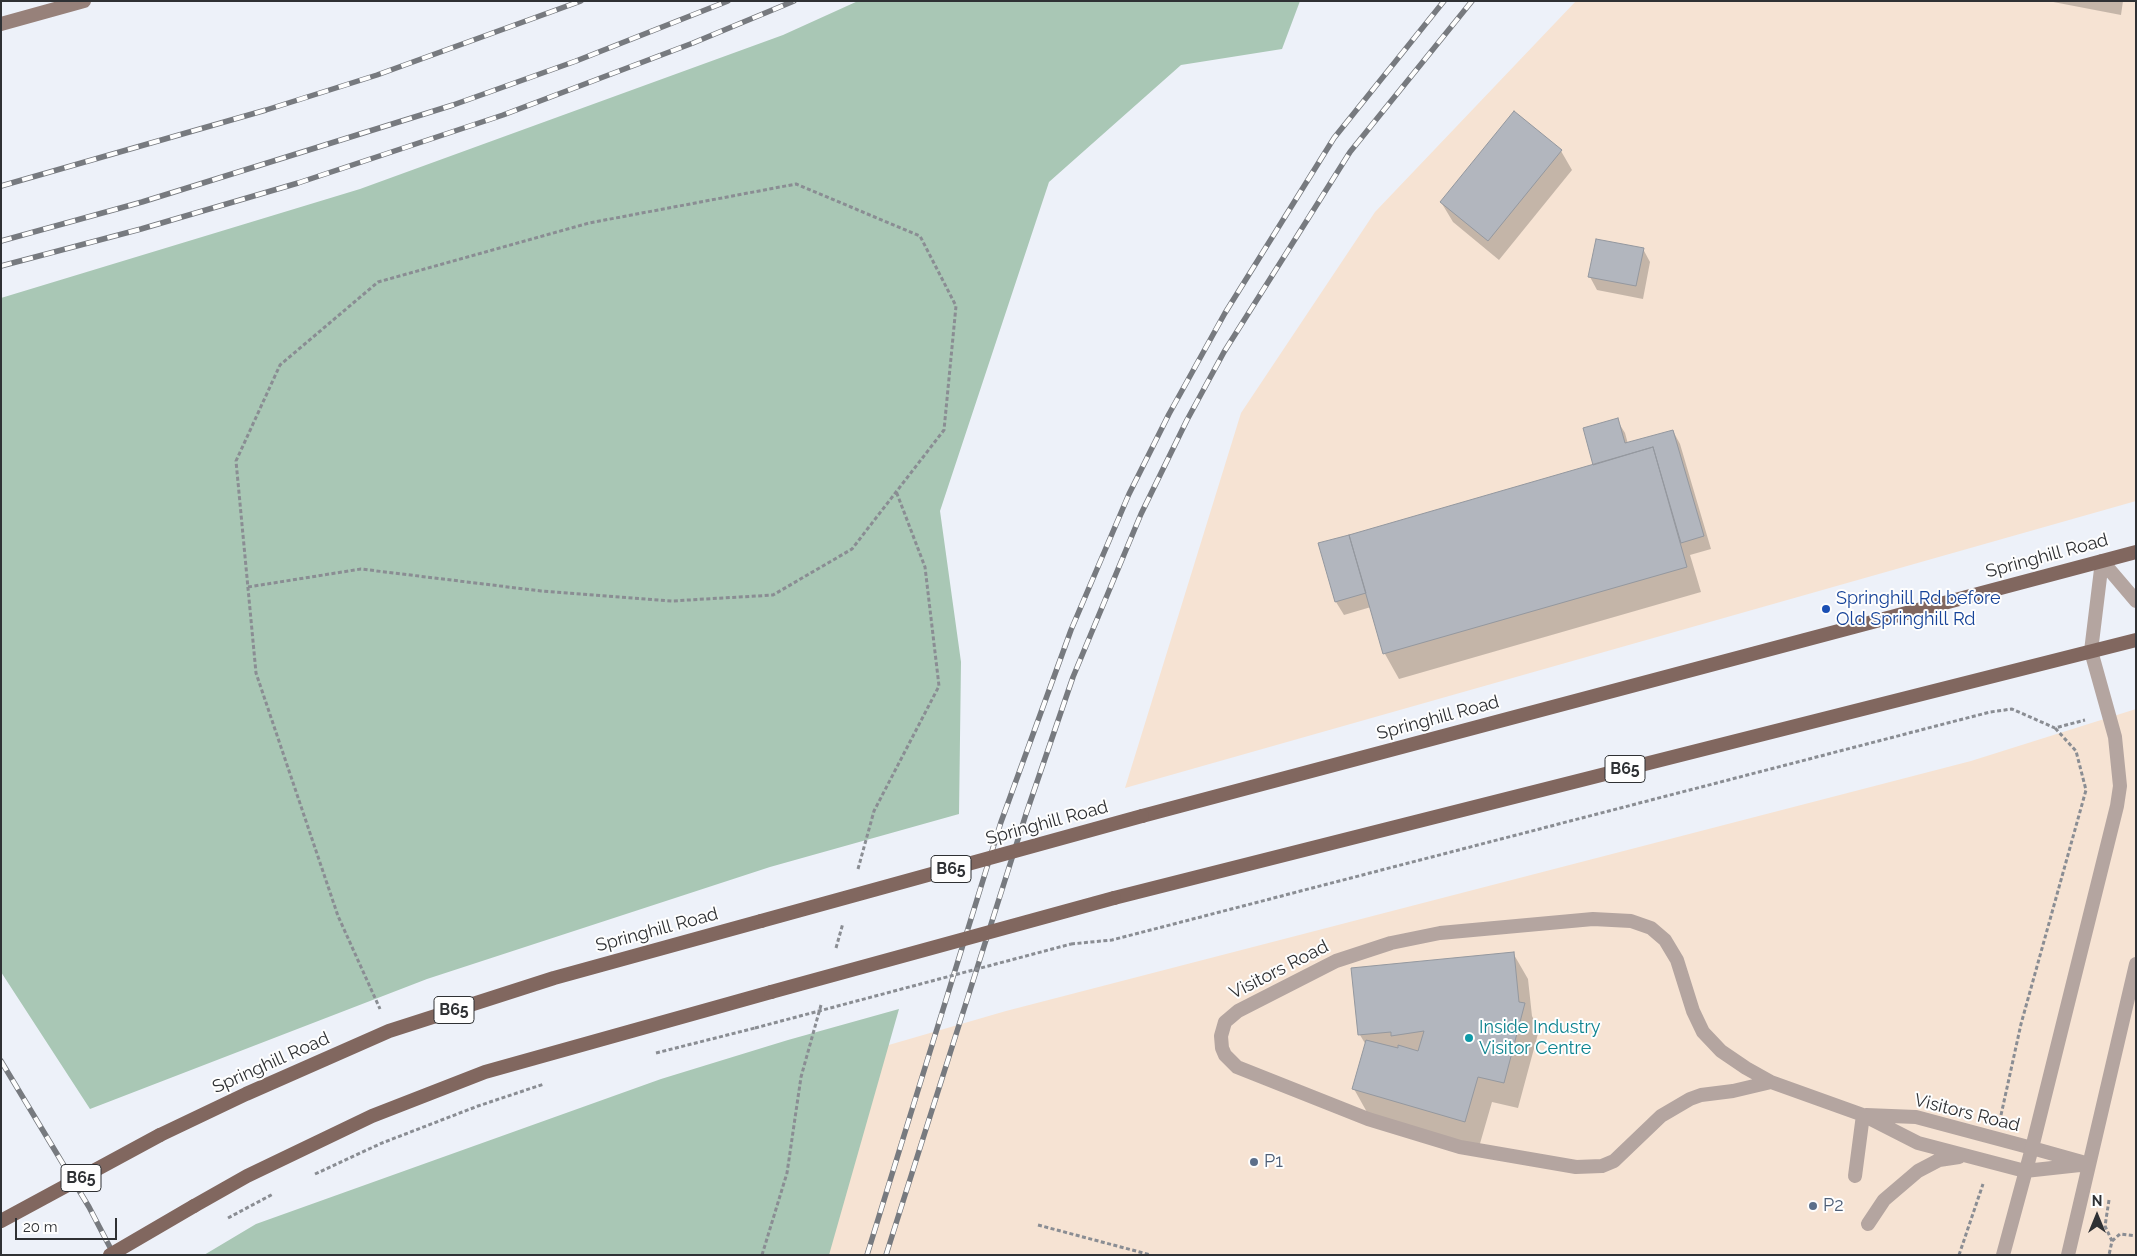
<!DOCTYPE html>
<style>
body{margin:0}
#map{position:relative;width:2137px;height:1256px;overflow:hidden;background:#edf1f9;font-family:Raleway,sans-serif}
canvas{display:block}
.frame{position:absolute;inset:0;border:2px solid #2f3134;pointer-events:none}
.north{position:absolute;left:2072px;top:1191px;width:50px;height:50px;-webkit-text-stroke:4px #fefefe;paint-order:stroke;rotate:0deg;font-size:14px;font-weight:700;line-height:20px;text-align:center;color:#2f3134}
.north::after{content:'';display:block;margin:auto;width:18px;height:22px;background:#2f3134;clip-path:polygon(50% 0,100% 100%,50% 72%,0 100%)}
.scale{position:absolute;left:15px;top:1218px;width:102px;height:22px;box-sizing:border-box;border:2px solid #2f3134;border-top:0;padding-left:6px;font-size:15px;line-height:18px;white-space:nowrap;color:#2f3134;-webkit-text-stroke:4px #fefefe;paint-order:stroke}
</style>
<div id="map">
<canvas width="2137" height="1256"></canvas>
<div class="frame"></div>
<div class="north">N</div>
<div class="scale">20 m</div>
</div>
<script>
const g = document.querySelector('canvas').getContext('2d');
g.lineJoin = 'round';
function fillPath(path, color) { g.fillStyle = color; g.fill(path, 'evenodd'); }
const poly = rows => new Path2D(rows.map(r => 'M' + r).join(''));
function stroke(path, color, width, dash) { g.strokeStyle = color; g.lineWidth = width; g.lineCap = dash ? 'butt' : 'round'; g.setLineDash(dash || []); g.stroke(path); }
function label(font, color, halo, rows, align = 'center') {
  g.font = font + ' Raleway,sans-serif'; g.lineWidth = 4; g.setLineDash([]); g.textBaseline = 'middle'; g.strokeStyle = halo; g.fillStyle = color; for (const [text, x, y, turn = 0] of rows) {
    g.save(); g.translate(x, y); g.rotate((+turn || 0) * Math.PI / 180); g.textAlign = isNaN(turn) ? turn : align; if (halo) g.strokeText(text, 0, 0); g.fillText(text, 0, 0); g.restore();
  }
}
fillPath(poly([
 [1576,1,2136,1,2136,501,1125,788,1241,413,1375,212],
 [2136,709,2136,1255,236,1255,309,1213,1006,1011,1971,761]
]), '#f6e3d3');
fillPath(poly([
 [858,1,1300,1,1282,49,1181,65,1049,182,940,511,961,662,959,814,770,867,427,979,90,1109,1,972,1,298,360,189,783,35],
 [899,1009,829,1255,204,1255,256,1224,661,1079,788,1040]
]), '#a9c7b5');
fillPath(poly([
 [2048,1,2123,1,2121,15],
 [1561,151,1572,170,1499,260,1453,222,1441,202],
 [1643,249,1650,262,1643,299,1597,290,1590,277],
 [1617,420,1625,433,1628,444,1673,431,1680,444,1711,549,1690,555,1701,592,1399,679,1385,654,1371,607,1344,615,1336,602,1320,544,1595,465],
 [1513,953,1528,979,1532,1016,1539,1030,1518,1108,1492,1102,1479,1147,1368,1114,1354,1089,1366,1045,1360,1035]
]), '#0003');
const building = poly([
 [1514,111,1562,150,1488,241,1440,202,1514,111],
 [1596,239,1644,248,1636,286,1588,277,1596,239],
 [1618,418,1625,443,1673,430,1704,536,1681,543,1653,447,1593,465,1583,428,1618,418],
 [1653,447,1687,567,1383,654,1349,535,1653,447],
 [1349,535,1366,593,1335,602,1318,543,1349,535],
 [1514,952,1519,1002,1525,1003,1504,1083,1478,1077,1465,1122,1352,1089,1366,1040,1398,1048,1398,1045,1418,1051,1424,1031,1391,1036,1391,1032,1358,1035,1351,968,1514,952]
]);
fillPath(building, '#b2b6be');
stroke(building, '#94989f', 1);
stroke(poly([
 [248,587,361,569,541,591,672,601,773,595,852,549,944,430,956,306,920,236,796,184,589,223,378,282,280,365,236,461,256,673,338,916,380,1009],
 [858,869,874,811,939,686,925,567,896,491],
 [1071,944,1112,940,1990,712,2012,709,2055,728,2085,720],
 [836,948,843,923],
 [656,1053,755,1028],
 [2001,1115,2021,1024,2086,790,2076,751,2055,728],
 [315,1174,382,1143,478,1106,544,1084],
 [2109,1200,2105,1226,2112,1241,2109,1255],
 [228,1218,273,1194],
 [1038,1225,1151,1255],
 [2112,1241,2120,1234,2136,1236],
 [762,1255,787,1173,801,1077,821,1005],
 [1959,1255,1983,1184]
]), '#8a8d93', 3, [4, 2.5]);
stroke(poly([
 [1771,1082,1733,1091,1701,1095,1690,1099,1661,1116,1614,1161,1602,1166,1576,1167,1460,1147,1368,1119,1237,1067,1225,1055,1222,1048,1221,1036,1225,1022,1238,1011,1336,961,1391,943,1440,933,1593,919,1631,921,1651,928,1665,940,1677,960,1693,1011,1703,1032,1721,1051,1746,1068,1771,1082,1863,1115,1918,1143,2025,1171],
 [1866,1115,1916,1117,2032,1148],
 [1855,1176,1863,1115],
 [1868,1224,1884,1200,1918,1171,1939,1160,1959,1157]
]), '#b4a5a0', 14);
stroke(poly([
 [2102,561,2136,601],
 [2032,1148,2082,1162],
 [2025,1171,2089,1164],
 [2003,1255,2032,1148,2117,806,2120,786,2115,737,2091,651,2102,561],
 [2068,1255,2136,964]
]), '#b4a5a0', 14);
stroke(poly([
 [1,24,84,1]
]), '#97817a', 14);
stroke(poly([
 [1142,816,2136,552],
 [1114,898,2136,640],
 [160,1135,246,1094,389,1031,554,978,761,921],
 [194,1206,247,1176,372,1116,485,1072,771,992]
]), '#81675f', 14);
const rail = poly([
 [1,186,266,110,377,75,581,1],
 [1,241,142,202,453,105,576,61,728,1],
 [1,266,141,229,298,183,503,115,693,43,794,1],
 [1,1061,89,1207,114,1255],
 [867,1255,1001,822,1071,630,1129,494,1169,414,1225,313,1334,138,1444,1],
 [886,1255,1026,814,1073,677,1141,514,1187,420,1224,352,1350,152,1472,1]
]);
stroke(rail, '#777a7f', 5.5);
stroke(rail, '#fefefe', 4, [11]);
stroke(poly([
 [755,1028,1071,944]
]), '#8a8d93', 3, [4, 2.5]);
stroke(poly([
 [761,921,1142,816],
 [771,992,1114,898],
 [1,1221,160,1135],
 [110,1255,194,1206]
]), '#81675f', 14);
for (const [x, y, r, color] of [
 [1826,609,5,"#1a4fb4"],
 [1469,1038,5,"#0f9aa8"],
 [1254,1162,5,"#5c6f8a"],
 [1813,1206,5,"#5c6f8a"]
]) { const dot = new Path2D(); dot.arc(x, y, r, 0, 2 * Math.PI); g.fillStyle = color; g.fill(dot); stroke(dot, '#fefefe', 2); }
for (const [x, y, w] of [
 [1625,769,40],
 [951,869,40],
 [454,1010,40],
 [81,1178,40]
]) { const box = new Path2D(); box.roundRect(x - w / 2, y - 13.5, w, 27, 4); g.fillStyle = '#fefefe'; g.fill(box); stroke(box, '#2f3134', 1); }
label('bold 16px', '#2f3134', null, [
 ["B65",1625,769],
 ["B65",951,869],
 ["B65",454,1010],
 ["B65",81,1178]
]);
label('18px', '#2f3134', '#fefefe', [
 ["Springhill Road",2047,556,-15],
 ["Springhill Road",1438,718,-15],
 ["Springhill Road",1047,823,-15],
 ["Springhill Road",657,930,-15],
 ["Visitors Road",1279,970,-27],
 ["Springhill Road",271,1063,-24],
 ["Visitors Road",1967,1113,14]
]);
label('18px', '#164399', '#fefefe', [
 ["Springhill Rd before",1836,599],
 ["Old Springhill Rd",1836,620]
], 'left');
label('18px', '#0d838f', '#fefefe', [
 ["Inside Industry",1479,1028],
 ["Visitor Centre",1479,1049]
], 'left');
label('18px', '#4e5e75', '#fefefe', [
 ["P1",1264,1162],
 ["P2",1823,1206]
], 'left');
</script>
